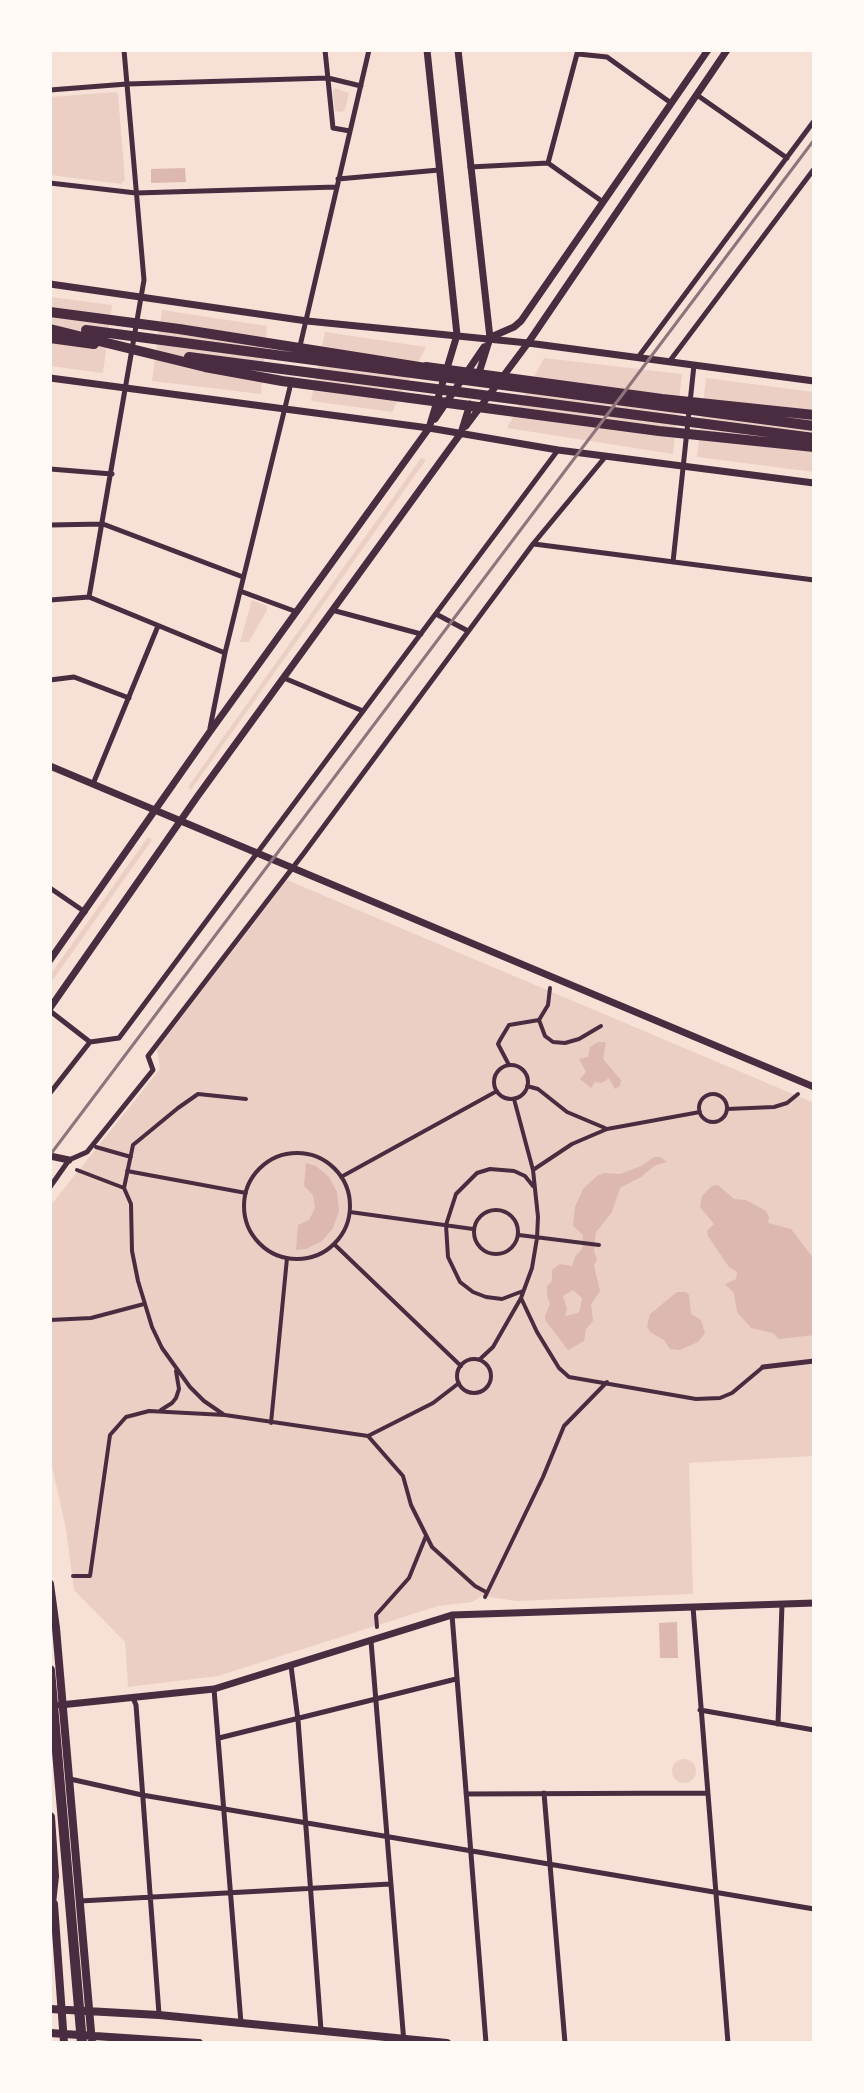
<!DOCTYPE html>
<style>
body{margin:0}
#map{position:relative;width:864px;height:2093px;overflow:hidden;background:#f7e1d7;font-family:"Archivo Narrow",sans-serif}
canvas{display:block}
.frame{position:absolute;inset:0;border:52px solid #fffaf5;pointer-events:none}
</style>
<div id="map">
<canvas width="864" height="2093"></canvas>
<div class="frame"></div>
</div>
<script>
const g = document.querySelector('canvas').getContext('2d');
g.lineJoin = 'round';
function fillPath(path, color) { g.fillStyle = color; g.fill(path, 'evenodd'); }
const poly = rows => new Path2D(rows.map(r => 'M' + r).join(''));
function stroke(path, color, width, dash) { g.strokeStyle = color; g.lineWidth = width; g.lineCap = dash ? 'butt' : 'round'; g.setLineDash(dash || []); g.stroke(path); }
fillPath(poly([
 [335,88,349,93,345,110,342,112,335,111,333,91],
 [116,92,118,94,125,180,121,184,50,175,50,97],
 [50,297,112,305,103,373,50,366],
 [162,310,267,326,261,394,152,381],
 [325,332,426,347,392,412,311,401],
 [544,358,682,374,673,454,507,428],
 [706,378,814,392,814,472,697,457],
 [421,458,426,460,191,790,188,787],
 [252,600,267,606,267,610,249,642,240,642],
 [148,837,152,840,50,984,50,975],
 [287,880,812,1102,814,1106,814,1456,689,1463,693,1594,517,1601,482,1596,472,1602,438,1606,218,1676,128,1687,125,1642,74,1590,66,1529,50,1457,50,1206,160,1069,157,1049],
 '672 1771a12 12 0 1 1 24 0a12 12 0 1 1-24 0Z'
]), '#ebcfc5');
fillPath(poly([
 [185,168,186,182,151,183,151,169],
 [598,1042,606,1042,603,1059,621,1080,620,1086,615,1089,609,1078,602,1083,595,1082,591,1088,580,1079,586,1072,579,1059,588,1057,590,1047],
 [654,1157,660,1157,667,1162,654,1166,641,1177,620,1188,612,1212,596,1232,594,1252,597,1259,594,1266,600,1291,591,1304,593,1321,586,1329,584,1341,568,1350,545,1320,545,1316,550,1304,547,1296,547,1286,552,1281,552,1270,560,1264,572,1266,575,1257,582,1249,583,1235,573,1226,575,1207,583,1189,597,1176,604,1173,620,1174,641,1166],
 [573,1290,582,1298,580,1310,578,1313,565,1316,567,1309,563,1296],
 [306,1163,316,1166,329,1177,337,1192,339,1211,333,1228,322,1241,306,1249,296,1250,298,1225,309,1220,315,1208,313,1195,304,1186],
 [718,1185,734,1199,746,1200,766,1211,769,1217,768,1223,791,1229,814,1259,814,1335,779,1339,773,1333,751,1328,737,1312,734,1293,725,1284,736,1279,737,1272,729,1267,708,1236,707,1231,714,1224,700,1207,702,1196,712,1186],
 [677,1292,686,1292,689,1295,691,1314,701,1320,705,1333,698,1342,680,1350,670,1349,664,1340,650,1332,647,1326,650,1314],
 [677,1622,678,1658,660,1658,659,1623]
]), '#dcb8b0');
stroke(poly([
 [539,1020,545,1036,553,1042,565,1043,579,1039,601,1026],
 [509,1065,498,1044,500,1040,509,1025,539,1020,548,1005,550,988],
 '494 1082a17 17 0 1 1 34 0a17 17 0 1 1-34 0Z',
 [527,1086,538,1089,567,1112,605,1128],
 '699 1108a14 14 0 1 1 28 0a14 14 0 1 1-28 0Z',
 [727,1109,774,1107,787,1103,798,1094],
 [96,1147,131,1157],
 '244 1206a53 53 0 1 1 106 0a53 53 0 1 1-106 0Z',
 [77,1170,124,1188],
 [533,1170,572,1144,607,1129,700,1112],
 [127,1171,246,1193],
 [341,1177,497,1091],
 '474 1232a22 22 0 1 1 44 0a22 22 0 1 1-44 0Z',
 [350,1212,473,1229],
 [519,1235,599,1245],
 [334,1244,461,1366],
 [523,1291,502,1299,486,1297,473,1292,460,1282,448,1257,446,1225,456,1194,477,1173,490,1169,514,1171,525,1176,533,1186],
 [521,1298,537,1332,559,1368,569,1377,696,1399,720,1398,732,1393,763,1367],
 [50,1320,91,1318,144,1304],
 '457 1376a17 17 0 1 1 34 0a17 17 0 1 1-34 0Z',
 [479,1360,493,1347,521,1298,532,1268,537,1238,538,1217,533,1170,514,1099],
 [161,1410,172,1403,176,1398,179,1389,176,1371],
 [223,1414,204,1401,190,1387,162,1348,152,1327,138,1281,132,1251,131,1204,124,1188,133,1145,178,1108,198,1094,246,1099],
 [271,1423,287,1258],
 [368,1436,403,1476,411,1505,432,1547,475,1586,486,1592],
 [73,1576,90,1576,110,1435,126,1417,149,1411,225,1415,368,1436,433,1403,459,1383],
 [485,1597,543,1477,564,1426,607,1382],
 [377,1627,376,1615,409,1578,426,1536]
]), '#4a2c40', 4);
stroke(poly([
 [325,50,333,128,350,131],
 [578,54,607,57,671,103],
 [50,90,127,84,328,78,361,86],
 [697,95,787,158],
 [548,163,578,50],
 [470,167,548,163,603,202],
 [338,179,439,170],
 [50,183,136,193,336,187],
 [300,346,369,50],
 [639,356,814,121],
 [669,362,814,169],
 [50,469,112,474],
 [50,525,103,524,243,577],
 [534,544,814,580],
 [673,562,694,365],
 [240,591,297,612],
 [89,597,144,280,124,50],
 [50,600,89,597,225,653],
 [332,610,421,634],
 [436,614,468,631],
 [284,678,363,711],
 [50,680,74,677,129,698],
 [210,728,225,653,291,383],
 [93,784,158,626],
 [50,888,85,912],
 [50,1011,90,1042,119,1038,558,450],
 [50,1093,90,1042],
 [50,1187,69,1160,87,1152,153,1070,148,1056,304,853,533,544,606,456],
 [763,1367,814,1361],
 [693,1607,728,2043],
 [452,1615,486,2043],
 [371,1641,404,2043],
 [291,1666,298,1720,321,2030],
 [214,1689,241,2023],
 [133,1698,136,1705,159,2014],
 [700,1710,814,1730],
 [778,1724,782,1604],
 [219,1738,456,1679],
 [70,1779,142,1795,814,1909],
 [544,1793,565,2043],
 [466,1794,706,1793],
 [80,1901,390,1884]
]), '#4a2c40', 5);
stroke(poly([
 [458,50,490,338,478,376],
 [50,284,307,321,528,343,814,381],
 [491,337,514,327,521,321,708,50],
 [50,378,429,428,558,450,814,483],
 [435,419,484,347],
 [466,426,528,343,727,50],
 [50,766,814,1087],
 [50,960,209,733,429,428,457,335,427,50],
 [50,1008,197,797,461,433,470,404],
 [50,1156,69,1160],
 [60,1705,214,1689,452,1615,814,1603]
]), '#4a2c40', 7);
stroke(poly([
 [50,1584,56,1628,92,2043],
 [54,1904,64,2043],
 [50,2009,159,2015,447,2043],
 [50,2033,199,2043]
]), '#4a2c40', 8);
stroke(poly([
 [50,312,179,329,432,369],
 [50,329,205,367,282,381,659,431,814,447],
 [86,330,814,426],
 [50,338,94,344],
 [189,357,814,438],
 [426,367,662,399,814,415],
 [50,1670,82,2043],
 [50,1817,54,1876,50,1913]
]), '#4a2c40', 10);
stroke(poly([
 [50,1155,814,140]
]), '#8f747c', 3);
</script>
